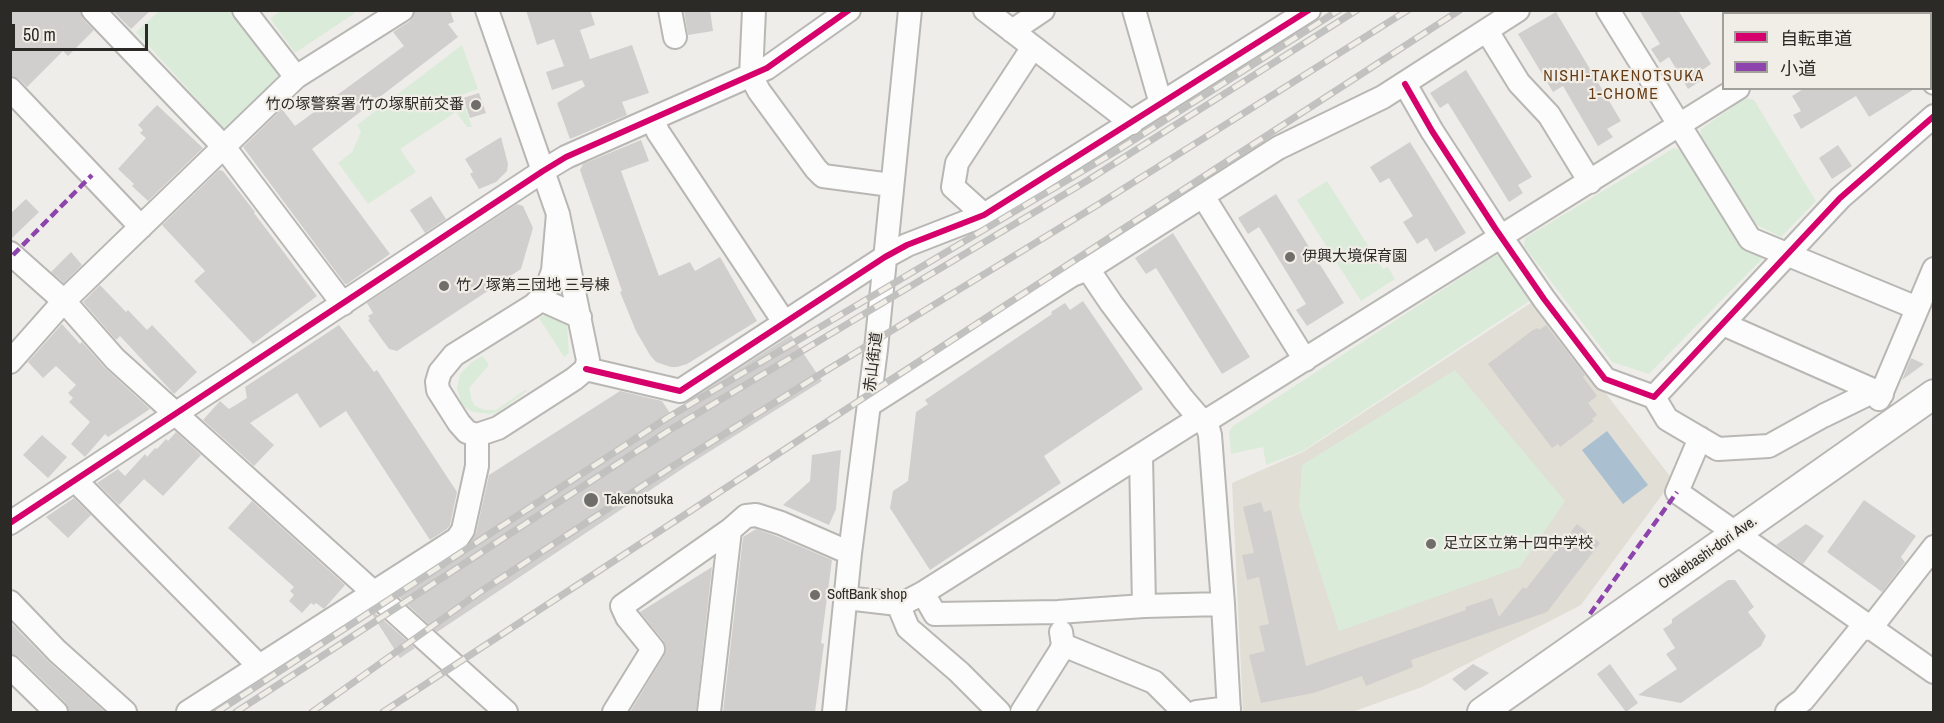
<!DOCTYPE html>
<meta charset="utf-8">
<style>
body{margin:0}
#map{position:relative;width:1944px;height:723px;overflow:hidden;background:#efede9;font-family:"Archivo Narrow","Noto Sans JP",sans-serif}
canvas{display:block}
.frame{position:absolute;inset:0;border:12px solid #2b2a27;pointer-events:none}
.legend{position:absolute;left:1722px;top:12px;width:210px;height:78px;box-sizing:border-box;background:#f1eee7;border:2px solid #a2a09a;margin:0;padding:8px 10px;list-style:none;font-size:18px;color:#2b2a27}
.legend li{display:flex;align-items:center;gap:12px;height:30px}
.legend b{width:30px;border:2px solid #a2a09a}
.scale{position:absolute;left:12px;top:24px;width:136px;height:27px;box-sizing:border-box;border:3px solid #2b2a27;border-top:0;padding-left:8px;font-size:18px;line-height:21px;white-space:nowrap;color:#2b2a27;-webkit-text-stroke:4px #f1eee7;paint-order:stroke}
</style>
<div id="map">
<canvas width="1944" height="723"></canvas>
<div class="frame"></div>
<ul class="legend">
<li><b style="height:8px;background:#d6006c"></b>自転車道</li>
<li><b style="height:8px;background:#8e44ad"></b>小道</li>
</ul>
<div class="scale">50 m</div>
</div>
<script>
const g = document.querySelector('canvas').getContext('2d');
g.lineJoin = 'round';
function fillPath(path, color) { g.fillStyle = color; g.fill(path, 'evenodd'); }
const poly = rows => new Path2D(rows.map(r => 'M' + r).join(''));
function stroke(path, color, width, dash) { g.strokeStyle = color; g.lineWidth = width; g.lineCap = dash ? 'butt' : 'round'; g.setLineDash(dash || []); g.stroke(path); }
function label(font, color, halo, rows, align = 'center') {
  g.font = font + ' "Archivo Narrow","Noto Sans JP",sans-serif'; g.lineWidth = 4.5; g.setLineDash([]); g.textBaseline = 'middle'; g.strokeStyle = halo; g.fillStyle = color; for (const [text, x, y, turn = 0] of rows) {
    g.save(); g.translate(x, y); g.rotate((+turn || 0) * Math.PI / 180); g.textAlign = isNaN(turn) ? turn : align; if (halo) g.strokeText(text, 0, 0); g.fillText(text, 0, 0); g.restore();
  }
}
fillPath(poly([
 [1895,11,1933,11,1933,67,1931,63,1930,14,1897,13],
 [1534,301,1673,480,1581,605,1422,687,1352,712,1243,712,1232,483,1303,452]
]), '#e1ded5');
fillPath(poly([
 [159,11,237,11,284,69,280,79,225,130,136,32],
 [354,11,355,13,295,53,270,18,281,11],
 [462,45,478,89,461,95,472,127,467,127,456,112,400,149,416,172,368,204,338,163,352,152,361,132,357,125],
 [1745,98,1754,100,1816,201,1781,237,1753,223,1700,139,1701,129],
 [1674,148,1684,152,1759,250,1762,259,1649,374,1612,362,1524,246,1525,238],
 [1327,181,1383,269,1388,267,1395,279,1361,301,1297,200],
 [1496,255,1502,258,1531,300,1303,451,1266,465,1263,447,1231,454,1229,432,1233,426],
 [551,312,567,324,569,353,564,357,539,318],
 [483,356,489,365,469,388,472,401,475,406,485,410,496,410,525,390,527,391,498,412,490,414,473,412,466,408,461,402,457,388,460,374,472,362],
 [1455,370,1565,501,1520,567,1339,631,1299,507,1302,465]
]), '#dbebda');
fillPath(poly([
 [1607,431,1648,485,1623,504,1582,450]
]), '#aac0d1');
fillPath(poly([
 [10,10,80,10,83,19,94,30,68,56,63,51,27,87,19,79,10,75],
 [112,10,151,10,131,29],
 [415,10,450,10,454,22,448,24,458,37,312,149,390,254,347,284,345,284,243,147,282,109,295,126,404,46,393,32,410,21],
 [526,10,590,10,595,25,580,30,590,59,632,45,649,93,622,102,627,115,570,139,557,103,585,86,582,80,552,90,546,72,564,66,554,39,537,45],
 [684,10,710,10,713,31,688,35],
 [1639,10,1678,10,1711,64,1698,73,1702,80,1688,89,1669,57,1660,63,1651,49,1660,44],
 [1556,12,1621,121,1607,129,1613,137,1598,146,1563,86,1553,92,1518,34],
 [1466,70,1532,177,1518,185,1523,193,1509,202,1448,103,1440,108,1430,93],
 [1805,88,1916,88,1869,117,1856,96,1801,129,1793,115,1801,111,1792,96],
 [479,93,486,113,470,118,463,98],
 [157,105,203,148,148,201,132,186,134,184,118,169,146,138,140,133,143,130,138,125],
 [501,137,508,164,507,171,496,182,479,189,470,174,473,172,465,159],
 [641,140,649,161,621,171,659,276,690,262,695,271,720,257,757,321,687,364,677,367,671,367,656,362,650,355,636,331,620,292,622,291,580,170,583,164],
 [1410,142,1466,233,1435,252,1427,238,1417,244,1403,222,1413,216,1389,178,1380,183,1370,167],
 [1838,145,1852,166,1832,179,1819,158],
 [219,170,223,171,255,212,254,213,317,296,253,344,194,281,205,271,162,225],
 [1276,194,1344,303,1307,326,1296,310,1306,304,1259,227,1248,234,1238,218],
 [431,196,446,219,425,233,410,210],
 [26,199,39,212,10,240,10,214],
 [517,204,523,206,533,228,521,269,397,351,389,349,368,320,370,319,368,316,373,313,367,303],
 [1173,233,1250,357,1222,374,1156,268,1146,274,1135,258],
 [71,252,82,265,64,283,51,272],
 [100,285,126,312,128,310,147,330,152,325,197,372,174,394,120,336,116,340,83,302],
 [1083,301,1143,389,1044,456,1061,483,930,570,890,508,893,491,908,481,916,412,928,404,925,400,1052,314,1051,312,1065,303,1070,310],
 [62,324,80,344,82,342,106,369,150,409,108,437,105,434,85,457,71,444,90,422,69,402,73,398,68,393,76,385,56,366,43,378,28,362],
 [339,325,374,372,377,370,457,492,450,525,447,529,430,540,346,411,320,428,297,393,250,423,274,445,254,466,203,420,220,401,229,409,247,398,245,387],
 [1546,325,1585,375,1583,377,1597,396,1588,403,1597,415,1592,419,1594,421,1560,447,1558,444,1552,448,1488,364,1533,330,1538,328,1539,330],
 [791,335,822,381,685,467,437,632,396,594,468,546,476,533,489,475,620,391,662,401,670,413],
 [1911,358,1924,364,1902,380],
 [176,432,201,455,163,496,144,479,119,505,97,483,118,469,125,476,145,454,147,457,155,448,157,449,166,439,168,441],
 [42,435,67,457,48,478,23,455],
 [841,450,836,509,829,525,783,505,810,481,812,455],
 [74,498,91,515,68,538,46,517],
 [1864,500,1916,536,1901,557,1905,562,1882,592,1827,552],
 [252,501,345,585,324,609,316,603,314,605,311,603,302,613,289,601,294,595,290,591,294,587,228,528],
 [1261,502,1264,512,1271,510,1306,666,1466,610,1465,607,1492,598,1499,617,1523,587,1526,589,1577,524,1600,543,1547,612,1411,660,1413,667,1366,686,1362,676,1314,693,1261,703,1249,655,1265,651,1259,626,1269,624,1259,577,1247,580,1242,555,1254,553,1243,507],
 [1806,524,1824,536,1803,564,1776,545],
 [756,529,776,536,832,560,821,643,824,644,815,712,723,712,743,537],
 [712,567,696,712,630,712,664,656,666,649,663,640,640,612],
 [1728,580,1735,580,1754,607,1748,612,1766,636,1761,646,1681,703,1638,695,1677,669,1666,654,1675,648,1663,629,1672,623,1672,619],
 [372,610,415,648,400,658,370,611],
 [10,622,48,661,105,712,69,712,65,702,19,657,10,654],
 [1473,664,1489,673,1465,691,1452,679],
 [1610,664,1638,703,1626,712,1597,674]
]), '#d1cfcd');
const minor = poly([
 [93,10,224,147,343,304],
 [244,10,296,77],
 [487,10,558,214,588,360,586,369,574,379,498,428,477,435,467,432,459,423,438,390,437,382,440,372,454,355,534,305,540,299,546,290,553,271,558,214],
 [670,10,675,37],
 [754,10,751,76,759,91,816,169,823,176,891,185],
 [985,10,1132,123],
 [1134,10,1161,104],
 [1608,10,1750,239,1917,308],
 [1886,10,1890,14],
 [1856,14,1860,10],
 [1012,31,1043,10],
 [1487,31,1519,83,1549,115,1590,182],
 [1930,78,1934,83],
 [1405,84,1432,131,1495,228,1544,299,1605,379,1654,397,1840,198,1934,116],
 [10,89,141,227],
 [653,120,658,132,784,322],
 [1203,196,1305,360],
 [984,215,953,187,957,163,1033,47],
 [10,253,64,301,115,359,506,712],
 [1088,269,1111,303,1183,399,1208,428,1210,435,1223,604,1229,712],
 [540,299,580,317],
 [1723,324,1882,394],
 [10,362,64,301,296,77,402,10],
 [586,369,680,391,885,257,907,245,984,215,1309,10],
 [1654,397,1667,419,1718,449,1769,446,1823,416,1872,392],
 [1879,399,1934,269],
 [869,405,1072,275,1088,269,1278,148,1383,97,1518,10],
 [1203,423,1738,88],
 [1700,438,1677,492,1934,672],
 [1141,456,1144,606],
 [75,480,259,666],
 [10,523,543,171,566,157,767,68,849,10],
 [923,593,935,614,1058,612,1144,606,1223,604],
 [846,598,898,604,904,603,923,593,1199,418],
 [10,602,57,651,125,712],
 [898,604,908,628,959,672,999,712],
 [1870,629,1934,547],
 [1063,645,1154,682,1184,712],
 [10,667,56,712],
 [188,712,457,539,463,530,477,466,477,435],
 [614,712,653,649,627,617,622,606,730,530,746,516,756,515,781,523,850,553],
 [709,712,730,530],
 [834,712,850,553,876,349,910,10],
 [1022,712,1060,652,1063,645,1061,632],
 [1197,712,1229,708],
 [1787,712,1803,700,1864,625]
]);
const major = poly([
 [1482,712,1934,394]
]);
stroke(minor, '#b8b7b4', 26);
stroke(major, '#b8b7b4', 32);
stroke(minor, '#fdfcfc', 22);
stroke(major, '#fdfcfc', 28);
const rail = poly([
 [217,712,667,418,1118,150,1339,10],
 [236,712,668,431,1085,182,1357,10],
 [312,712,480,592,673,466,819,375,1099,204,1408,10],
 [383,712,978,323,1460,10]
]);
stroke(rail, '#c1c1c0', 7);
stroke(rail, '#f1eee7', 4.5, [14]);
stroke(poly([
 [13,255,92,175],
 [1590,614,1677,492]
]), '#8e44ad', 4.5, [9, 4.5]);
stroke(poly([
 [1405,84,1432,131,1495,228,1544,299,1605,379,1654,397,1840,198,1934,116],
 [586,369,680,391,885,257,907,245,984,215,1309,10],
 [10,523,543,171,566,157,767,68,849,10]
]), '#d6006c', 6);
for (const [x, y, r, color] of [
 [476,105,6,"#706e6b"],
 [1290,257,6,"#706e6b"],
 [444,286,6,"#706e6b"],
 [591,500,8,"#706e6b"],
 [1431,544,6,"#706e6b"],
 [815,595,6,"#706e6b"]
]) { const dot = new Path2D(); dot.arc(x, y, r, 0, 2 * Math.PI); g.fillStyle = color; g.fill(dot); stroke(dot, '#f1eee7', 2); }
label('15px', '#2b2a27', '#f1eee7', [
 ["竹の塚警察署 竹の塚駅前交番",464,105,"right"],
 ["伊興大境保育園",1302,257],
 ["竹ノ塚第三団地 三号棟",456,286],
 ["Takenotsuka",604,500],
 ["足立区立第十四中学校",1443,544],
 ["SoftBank shop",827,595]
], 'left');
label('15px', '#2b2a27', '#f1eee7', [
 ["赤山街道",874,362,-83],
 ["Otakebashi-dori Ave.",1708,553,-35]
]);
g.letterSpacing = '1.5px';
label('16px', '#673c15', '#f1eee7', [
 ["NISHI-TAKENOTSUKA",1624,77],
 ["1-CHOME",1624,95]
]);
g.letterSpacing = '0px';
</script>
